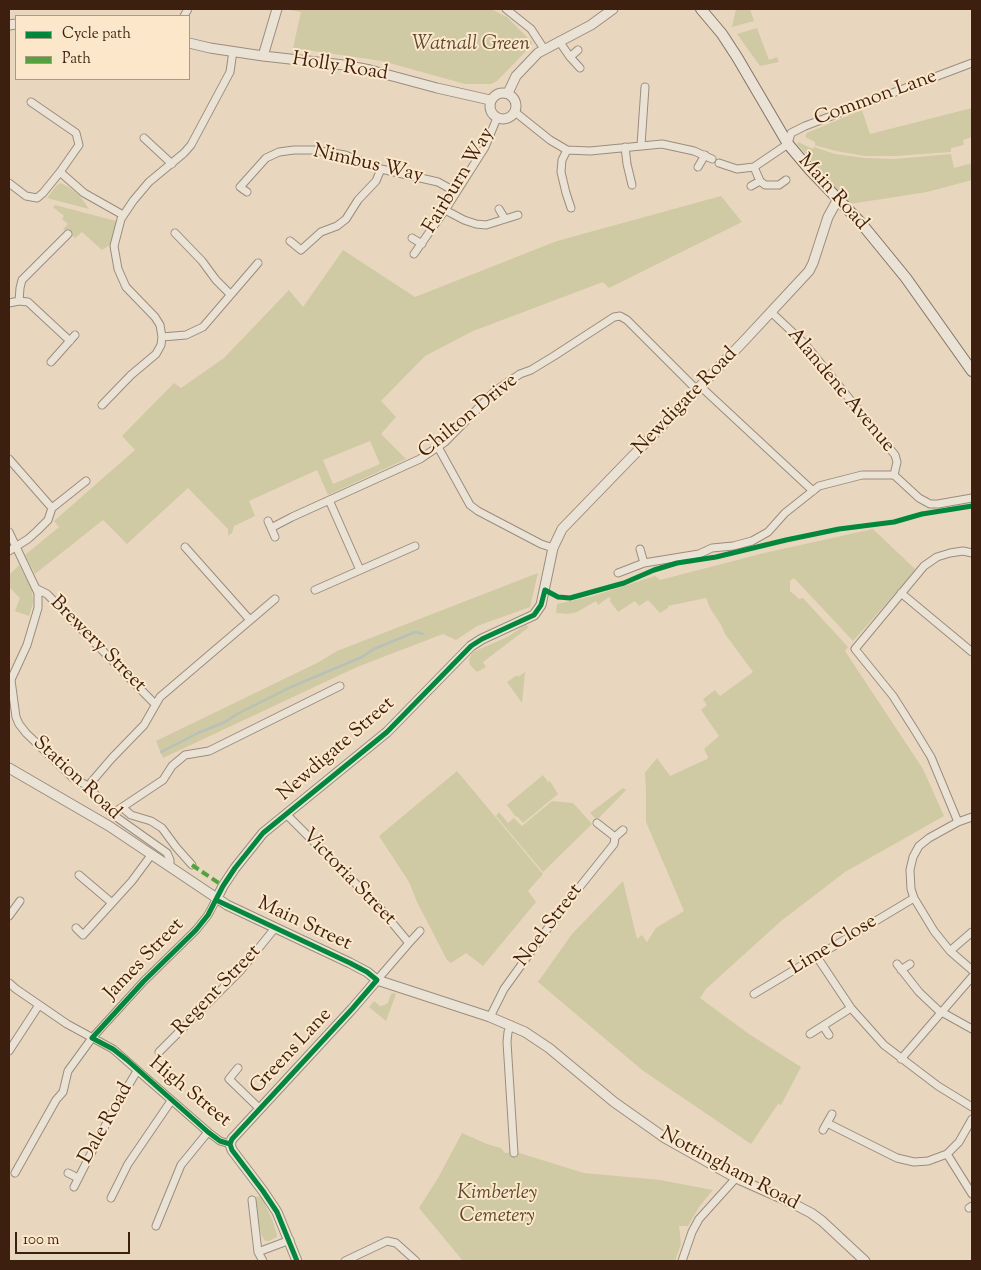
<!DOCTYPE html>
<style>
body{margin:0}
#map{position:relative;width:981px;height:1270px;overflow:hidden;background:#e8d7be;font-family:"Sorts Mill Goudy",serif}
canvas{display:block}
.frame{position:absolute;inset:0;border:10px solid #3d1f10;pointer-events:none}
.legend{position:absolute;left:15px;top:15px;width:175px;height:65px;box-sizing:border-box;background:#fce7ca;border:1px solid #b09780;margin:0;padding:6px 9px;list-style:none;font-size:15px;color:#3d1f10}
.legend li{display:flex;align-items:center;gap:10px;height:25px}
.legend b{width:25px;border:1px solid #b09780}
.scale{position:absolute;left:15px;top:1232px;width:115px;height:22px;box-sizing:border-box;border:2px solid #3d1f10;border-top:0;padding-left:6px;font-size:15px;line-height:18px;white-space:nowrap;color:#3d1f10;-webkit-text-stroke:4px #fce7ca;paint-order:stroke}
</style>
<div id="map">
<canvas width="981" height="1270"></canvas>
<div class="frame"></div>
<ul class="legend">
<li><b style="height:6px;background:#00873e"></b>Cycle path</li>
<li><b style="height:6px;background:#54a23f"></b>Path</li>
</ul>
<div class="scale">100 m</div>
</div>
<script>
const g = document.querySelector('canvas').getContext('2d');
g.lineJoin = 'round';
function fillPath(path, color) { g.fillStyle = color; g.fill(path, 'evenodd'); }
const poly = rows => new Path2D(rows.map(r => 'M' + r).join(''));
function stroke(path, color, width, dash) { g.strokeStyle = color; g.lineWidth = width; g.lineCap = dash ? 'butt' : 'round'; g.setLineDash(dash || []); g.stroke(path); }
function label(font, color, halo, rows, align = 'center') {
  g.font = font + ' "Sorts Mill Goudy",serif'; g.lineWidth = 4; g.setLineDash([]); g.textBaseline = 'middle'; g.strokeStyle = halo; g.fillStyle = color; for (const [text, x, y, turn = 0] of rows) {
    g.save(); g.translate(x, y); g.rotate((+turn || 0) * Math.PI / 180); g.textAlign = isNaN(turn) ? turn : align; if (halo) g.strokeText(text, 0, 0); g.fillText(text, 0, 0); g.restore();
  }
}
fillPath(poly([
 [285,9,491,9,507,17,532,42,531,46,497,81,491,84,465,84,382,61,293,48,301,12],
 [736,9,750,9,754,21,732,27],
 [757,28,769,60,777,57,779,62,760,66,737,34],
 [972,108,972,137,963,140,964,145,951,148,951,152,895,156,865,156,836,151,815,145,815,142,805,137,807,133,862,110,870,134],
 [798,142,813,149,814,147,835,154,865,158,895,159,951,154,954,168,972,163,972,180,927,192,850,204,797,144],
 [61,183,70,188,80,196,89,209,47,198,57,185],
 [721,196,742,222,609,288,603,282,473,331,425,356,381,401,396,417,381,434,406,459,328,495,317,470,249,501,255,516,234,526,232,533,228,536,228,529,188,488,127,544,103,520,35,574,25,555,59,527,54,521,135,450,122,436,174,383,181,388,224,358,289,290,303,307,343,250,415,297,557,241],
 [370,441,380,464,333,484,323,460],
 [55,205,116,221,111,244,102,250,82,232,75,238,63,229,68,224,62,219,64,216,53,207],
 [873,529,916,570,853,641,794,578,790,581,790,591,799,599,803,598,848,647,845,651,923,769,944,816,845,872,781,921,706,989,700,998,749,1034,801,1067,781,1105,778,1104,751,1144,642,1070,538,982,572,934,623,881,637,939,642,935,647,942,656,928,684,911,646,822,646,790,645,773,657,758,670,776,707,759,708,757,704,749,719,736,701,710,707,705,703,699,715,690,720,696,753,672,725,634,721,625,710,608,706,598,668,606,668,608,660,613,648,600,639,606,635,601,618,612,610,601,611,599,609,597,598,605,596,601,577,612,568,614,556,613,557,604,593,596,655,576,660,580,764,553],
 [19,565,32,590,33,603,29,616,15,611,20,598,9,587,9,575],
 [538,573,530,607,477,626,456,640,443,634,357,667,163,758,156,741,319,662,337,651],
 [526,625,529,627,483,662,486,667,477,672,470,665,469,659,473,652,507,637],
 [525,672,522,703,507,682,517,675,518,677],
 [457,771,543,874,528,891,536,902,483,966,466,953,451,963,447,960,417,902,409,882,379,836],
 [543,775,548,782,550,781,558,794,523,823,517,816,516,817,507,805],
 [623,788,626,790,597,820,590,813],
 [552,801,573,803,592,824,543,872,496,816,499,812,508,823,514,818,522,826],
 [394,993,396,994,386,1021,369,1007,374,1001,380,1006,385,1005,388,1003,391,994],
 [462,1133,487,1144,501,1148,505,1153,516,1152,584,1173,660,1180,713,1190,699,1207,688,1226,679,1226,681,1244,675,1261,463,1261,419,1208,438,1178],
 [261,1196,272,1219,277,1235,277,1237,269,1241,265,1241,262,1236,258,1223,255,1197]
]), '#cfcaa3');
stroke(poly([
 [161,752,198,733,225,722,237,714,291,687,362,657,374,649,415,632,423,634]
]), '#b7c1b7', 2.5);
const minor = poly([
 [506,9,531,29,544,49],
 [184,16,188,9],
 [559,41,570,57,580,68],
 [570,57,578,50],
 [515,112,550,140,567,150,590,151,662,144,694,151,712,159],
 [144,138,172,164],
 [641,145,645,87],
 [625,147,627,164,632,185],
 [567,150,562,160,561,172,566,193,571,208],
 [719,163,737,169,754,167,788,144,791,133,805,126,972,63],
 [698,167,705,155],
 [754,167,760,181,765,185,779,185,786,180],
 [60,172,84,193,123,215],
 [9,183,26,196,37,198,43,193,60,172,79,145,76,133,31,102],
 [751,186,760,181],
 [247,192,240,187,266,158,279,152,294,150,313,150,345,155,381,169,438,182,456,192],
 [499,209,505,219],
 [445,210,464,220,476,224,486,225,518,215],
 [175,233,202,261,216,280,230,294],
 [412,238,422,244],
 [290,241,301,250,321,232,337,226,346,219,358,200,376,181,381,169],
 [414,254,445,210,485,147,497,118],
 [19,301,20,288,22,280,68,234],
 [9,303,19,301,28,302,70,341],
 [771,312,805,344,895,455,897,462,894,475],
 [162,337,186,335,203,327,258,263],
 [51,362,75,335],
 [700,386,813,491],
 [102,405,131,375,156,354,161,345,162,337,160,325,155,317,126,287,118,269,114,246,121,219,133,201,149,182,184,153,191,145,230,72,233,51],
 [438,447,470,505,478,511,541,544,553,548],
 [9,459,52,508],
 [329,500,360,570],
 [268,521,275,537],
 [271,528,292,517,420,459,445,442,495,391,520,374,531,370,554,356,614,317,620,316,627,320,697,390],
 [9,532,38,593,38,608,27,645,9,684],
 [185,547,250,620],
 [640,549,644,563],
 [9,551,28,539,37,531,48,520,52,508,86,481],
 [618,573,644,563,699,554,712,548,733,546,752,541,768,532,785,513,819,486,862,475,894,475,919,498,930,504,938,504,972,498],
 [37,589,47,594,155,704],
 [315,590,415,546],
 [901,593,972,652],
 [11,680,16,717,19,724,26,733,73,778,88,786,112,814,167,853,170,860,170,866],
 [88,786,112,758,144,725,160,697,275,599],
 [123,808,131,815,151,821,162,828,176,847,192,865],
 [112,814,163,780,172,766,185,755,209,751,340,686],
 [286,814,379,907,409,943,377,980],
 [972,817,958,822,929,838,919,846,913,857,910,870,911,889,914,898,934,931,950,951,972,970],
 [958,822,931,757,914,729,893,696,855,649,924,566,937,557,950,553,963,551,972,553],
 [597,823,615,837],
 [79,875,112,903],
 [9,916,20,901],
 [76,928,83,935,132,881,152,854],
 [409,943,420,931],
 [950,951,972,932],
 [817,957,851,1008,884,1045,938,1086,972,1107],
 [897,964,919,992,938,1010,972,1029],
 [901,970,910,964],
 [9,983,16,989,67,1024,113,1049,208,1132,220,1141,230,1144],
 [754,994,914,898],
 [490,1017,504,989,558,914,614,844,615,837,623,830],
 [511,1025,508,1032,507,1042,514,1153],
 [823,1026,829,1035],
 [810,1034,851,1008],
 [9,1051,39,1005],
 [159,1052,241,970,275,928],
 [901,1059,972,977],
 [238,1068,229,1079,260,1109],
 [827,1123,897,1158,914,1162,928,1161,947,1154,959,1142,972,1119],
 [823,1130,832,1114],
 [947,1154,972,1194],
 [15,1173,56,1100,63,1092,68,1071,92,1038,144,981,196,930,208,915,216,900],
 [68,1173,78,1178],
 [74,1187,109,1118,137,1071],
 [111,1198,128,1164,171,1101],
 [252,1200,258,1252,263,1261],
 [969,1208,972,1206],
 [156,1226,181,1165,208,1132],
 [258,1252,290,1240],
 [345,1261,387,1241,396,1243,416,1261],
 [682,1261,692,1232,699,1219,736,1178]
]);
const tertiary = poly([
 [9,25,16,24],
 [189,43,210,48,263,56,344,65,370,70,437,88,490,100],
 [263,56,277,9],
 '490 106a13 13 0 1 1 26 0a13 13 0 1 1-26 0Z',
 [508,93,516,76,538,53,591,25,613,9],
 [9,768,109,826,227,905,350,963,367,972,377,980,490,1017,525,1032,549,1048,614,1102,665,1138,736,1178,790,1202,811,1213,822,1221,865,1261],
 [216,900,223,886,235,868,263,833,387,732,471,646,482,639,534,615,541,605,553,548,562,529,743,342,809,271,813,263,828,217,838,199],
 [297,1261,277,1212,263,1191,232,1150,230,1144,232,1139,352,1009,377,980]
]);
const secondary = poly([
 [701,9,722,34,737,57,788,144,810,170,861,223,906,278,972,371]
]);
stroke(minor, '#9a8d7d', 9);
stroke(tertiary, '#9a8d7d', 11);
stroke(secondary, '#827567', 12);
stroke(minor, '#ebe2d6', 7);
stroke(tertiary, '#ebe2d6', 9);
stroke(secondary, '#ebe2d6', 10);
stroke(poly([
 [192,865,223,886]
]), '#54a23f', 4, [8, 4]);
stroke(poly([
 [216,900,350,963,367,972,377,980,352,1009,232,1139,230,1144],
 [230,1144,220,1141,208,1132,127,1060,113,1049,92,1038,144,981,196,930,208,915,223,886,235,868,263,833,387,732,471,646,482,639,534,615,541,605,545,590,558,597,570,598,624,583,654,570,677,563,716,557,786,540,839,529,894,522,922,514,972,506],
 [230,1144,232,1150,263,1191,277,1212,297,1261]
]), '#00873e', 5);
label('italic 20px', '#5c472f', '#fce7ca', [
 ["Watnall Green",471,46],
 ["Kimberley",497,1195],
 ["Cemetery",497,1218]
]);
label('20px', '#3d1f10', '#fce7ca', [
 ["Holly Road",340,68,9],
 ["Common Lane",876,99,-20],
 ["Nimbus Way",368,165,13],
 ["Fairburn Way",460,181,-59],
 ["Main Road",832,193,48],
 ["Alandene Avenue",840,391,50],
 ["Newdigate Road",686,402,-46],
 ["Chilton Drive",469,417,-39],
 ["Brewery Street",97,645,45],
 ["Newdigate Street",337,750,-41],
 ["Station Road",76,779,43],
 ["Victoria Street",348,878,46],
 ["Main Street",304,925,25],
 ["Noel Street",550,926,-53],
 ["Lime Close",834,946,-31],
 ["James Street",145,960,-46],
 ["Regent Street",218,991,-46],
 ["Greens Lane",292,1052,-47],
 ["High Street",189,1093,39],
 ["Dale Road",107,1124,-61],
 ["Nottingham Road",729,1170,28]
]);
</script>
